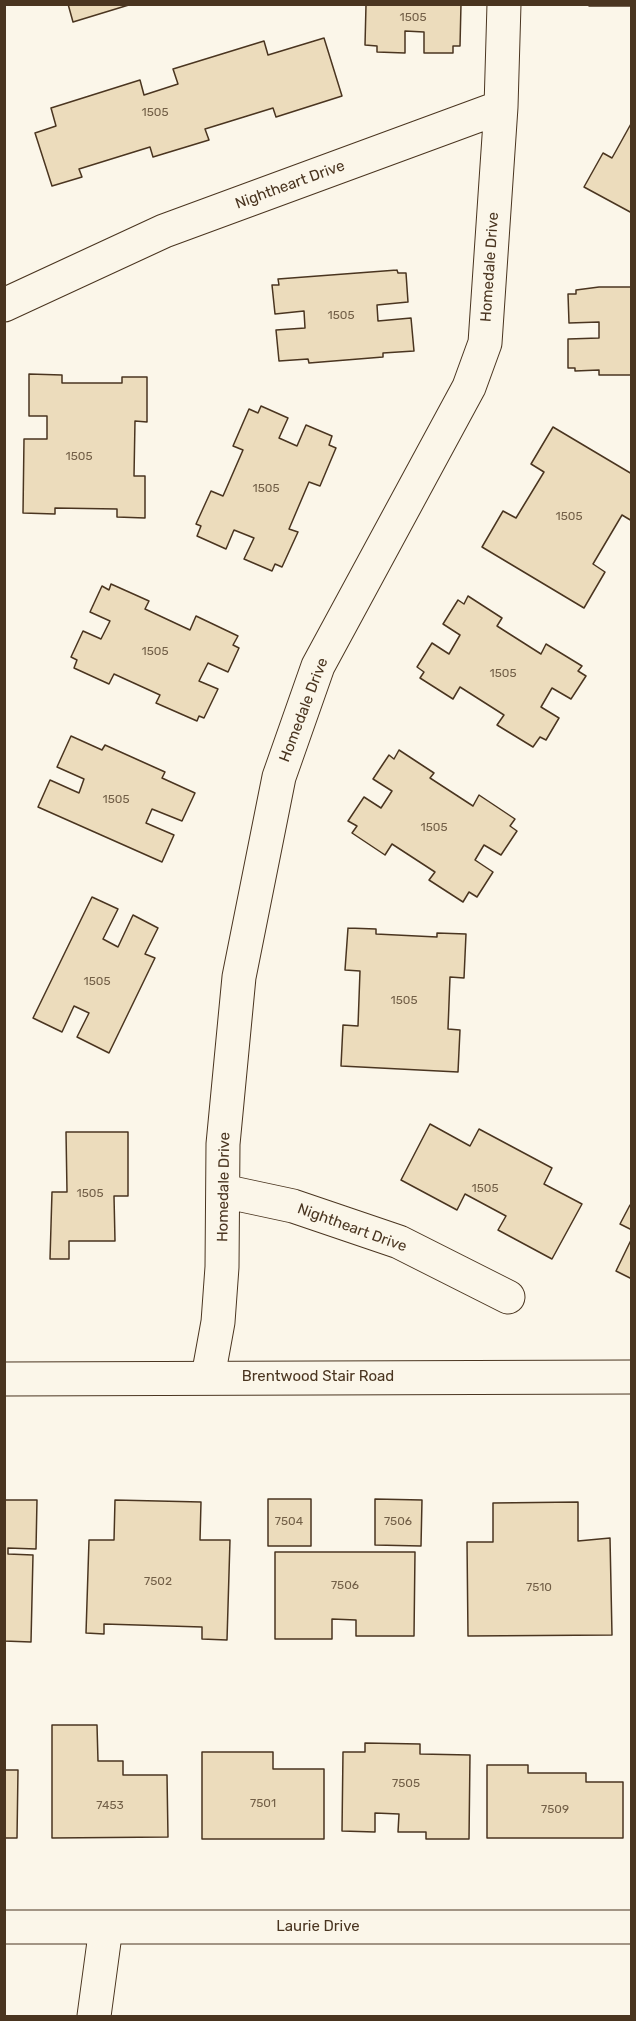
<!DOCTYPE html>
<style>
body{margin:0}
#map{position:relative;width:636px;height:2021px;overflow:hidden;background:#fbf6e9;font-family:Rubik,sans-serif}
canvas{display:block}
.frame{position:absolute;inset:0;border:6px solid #4a3520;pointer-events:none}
</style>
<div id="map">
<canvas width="636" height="2021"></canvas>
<div class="frame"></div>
</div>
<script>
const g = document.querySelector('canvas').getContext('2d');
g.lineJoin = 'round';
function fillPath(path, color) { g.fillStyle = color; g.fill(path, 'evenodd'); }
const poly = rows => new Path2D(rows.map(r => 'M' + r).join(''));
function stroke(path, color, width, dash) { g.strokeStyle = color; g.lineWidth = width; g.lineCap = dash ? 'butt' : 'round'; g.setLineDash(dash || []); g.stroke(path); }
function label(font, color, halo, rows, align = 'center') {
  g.font = font + ' Rubik,sans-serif'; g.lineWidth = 4.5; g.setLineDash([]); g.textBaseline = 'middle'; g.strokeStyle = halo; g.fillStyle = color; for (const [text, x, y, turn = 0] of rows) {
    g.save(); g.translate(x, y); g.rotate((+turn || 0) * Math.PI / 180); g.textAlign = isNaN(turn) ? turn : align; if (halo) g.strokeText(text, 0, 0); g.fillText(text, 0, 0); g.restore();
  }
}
const building = poly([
 [68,4,132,4,73,22,68,4],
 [461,4,460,46,453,46,453,53,424,53,424,32,405,31,405,53,377,52,377,46,365,45,366,5,461,4],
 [589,4,632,4,632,6,589,6,589,4],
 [324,38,342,96,276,117,273,108,205,129,209,140,153,157,150,147,79,169,82,177,52,186,35,133,56,126,51,108,140,80,144,95,178,84,173,69,264,41,268,55,324,38],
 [632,122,632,213,584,187,603,153,612,158,632,122],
 [397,270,398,273,406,273,408,302,377,305,378,321,411,318,414,351,383,353,383,357,309,363,308,359,279,361,276,330,305,328,304,311,275,314,272,285,279,285,278,279,397,270],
 [599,287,632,287,632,375,599,375,599,370,575,371,575,368,568,368,568,339,599,338,599,322,569,323,568,294,576,294,576,290,599,287],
 [29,374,62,375,62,383,122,383,122,377,147,377,147,422,135,421,134,476,145,476,145,518,117,517,117,509,55,508,55,514,23,513,24,439,47,439,47,416,29,416,29,374],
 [261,406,288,418,279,438,297,446,306,425,332,436,329,445,336,448,320,486,309,482,289,529,298,532,282,567,275,564,272,571,244,559,254,538,234,530,226,549,197,536,201,526,196,524,211,491,223,496,243,450,233,446,249,409,258,413,261,406],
 [553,427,632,474,632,521,622,515,593,564,605,572,584,608,482,547,503,511,516,518,544,472,531,464,553,427],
 [111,584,149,601,145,609,190,630,196,616,238,636,233,645,239,648,228,672,208,663,199,681,218,689,204,718,199,716,197,721,156,703,160,695,114,674,109,684,74,668,77,660,71,657,83,631,101,639,110,621,90,612,102,586,109,590,111,584],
 [468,596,502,618,497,626,541,654,546,644,582,666,578,671,586,676,571,699,552,688,541,707,559,718,546,740,540,737,533,747,497,725,504,715,460,687,453,699,420,678,424,672,417,667,432,643,449,654,460,635,443,624,458,600,464,604,468,596],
 [71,736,102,750,105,745,165,772,162,778,195,793,182,821,152,809,146,823,174,835,162,862,38,807,50,780,79,793,84,779,57,767,71,736],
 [399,750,434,773,430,778,473,806,479,795,515,819,510,826,517,831,501,855,484,845,475,860,493,872,477,897,469,892,463,902,429,880,435,872,392,844,385,855,352,833,357,826,348,821,364,797,381,808,392,791,373,779,389,755,394,759,399,750],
 [92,897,118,909,103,939,118,947,133,915,158,928,145,954,155,958,109,1053,77,1037,89,1013,74,1006,62,1032,33,1018,92,897],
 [348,928,376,929,376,934,437,937,437,933,466,934,464,978,450,977,448,1029,460,1030,458,1072,341,1066,343,1025,358,1026,360,971,345,970,348,928],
 [430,1124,470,1146,479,1129,552,1168,544,1184,582,1204,552,1259,498,1230,506,1216,465,1194,457,1210,401,1180,430,1124],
 [66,1132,128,1132,128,1196,114,1196,115,1241,69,1241,69,1259,50,1259,52,1192,67,1192,66,1132],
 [630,1205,632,1206,632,1230,620,1224,630,1205],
 [632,1238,632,1279,616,1271,632,1238],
 [268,1499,311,1499,311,1546,268,1546,268,1499],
 [375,1499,422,1500,421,1546,375,1545,375,1499],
 [4,1500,37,1500,36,1549,8,1548,8,1554,33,1555,31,1642,4,1641,4,1500],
 [115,1500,201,1502,200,1540,230,1540,227,1640,202,1639,202,1627,104,1624,104,1634,86,1633,89,1540,114,1540,115,1500],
 [578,1502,578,1541,610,1538,612,1635,468,1636,467,1542,493,1542,493,1503,578,1502],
 [275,1552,415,1552,414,1636,356,1636,356,1620,332,1619,332,1639,275,1639,275,1552],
 [52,1725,97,1725,98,1761,123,1761,123,1775,167,1775,168,1837,52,1838,52,1725],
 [365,1743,420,1744,420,1754,470,1755,469,1839,426,1839,426,1832,398,1832,399,1814,375,1813,375,1832,342,1831,343,1752,365,1752,365,1743],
 [202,1752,273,1752,273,1769,324,1769,324,1839,202,1839,202,1752],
 [487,1765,528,1765,528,1773,586,1773,586,1782,623,1782,623,1838,487,1838,487,1765],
 [4,1770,18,1770,17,1838,4,1838,4,1770]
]);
fillPath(building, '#ecdcbc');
stroke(building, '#4a3520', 1.5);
const minor = poly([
 [4,305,164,231,501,107],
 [223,1191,293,1206,399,1242,508,1297],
 [208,1377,218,1322,222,1267,223,1144,239,977,279,777,318,666,469,387,485,343,501,107,504,4],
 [4,1927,632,1927],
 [94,2016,106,1927]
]);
const major = poly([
 [4,1379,632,1377]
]);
stroke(minor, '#4a3520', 35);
stroke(major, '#4a3520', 35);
stroke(minor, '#fbf6e9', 33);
stroke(major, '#fbf6e9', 33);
label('12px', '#725f47', null, [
 ["1505",413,18],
 ["1505",155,113],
 ["1505",341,316],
 ["1505",79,457],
 ["1505",266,489],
 ["1505",569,517],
 ["1505",155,652],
 ["1505",503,674],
 ["1505",116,800],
 ["1505",434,828],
 ["1505",97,982],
 ["1505",404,1001],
 ["1505",485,1189],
 ["1505",90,1194],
 ["7504",289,1522],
 ["7506",398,1522],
 ["7502",158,1582],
 ["7506",345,1586],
 ["7510",539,1588],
 ["7505",406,1784],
 ["7501",263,1804],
 ["7453",110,1806],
 ["7509",555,1810]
]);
label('15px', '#4a3520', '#fbf6e9', [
 ["Nightheart Drive",290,185,-20],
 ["Homedale Drive",490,267,-86],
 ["Homedale Drive",304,710,-69],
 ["Homedale Drive",224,1187,-89],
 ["Nightheart Drive",352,1228,20],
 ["Brentwood Stair Road",318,1377],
 ["Laurie Drive",318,1927]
]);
</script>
